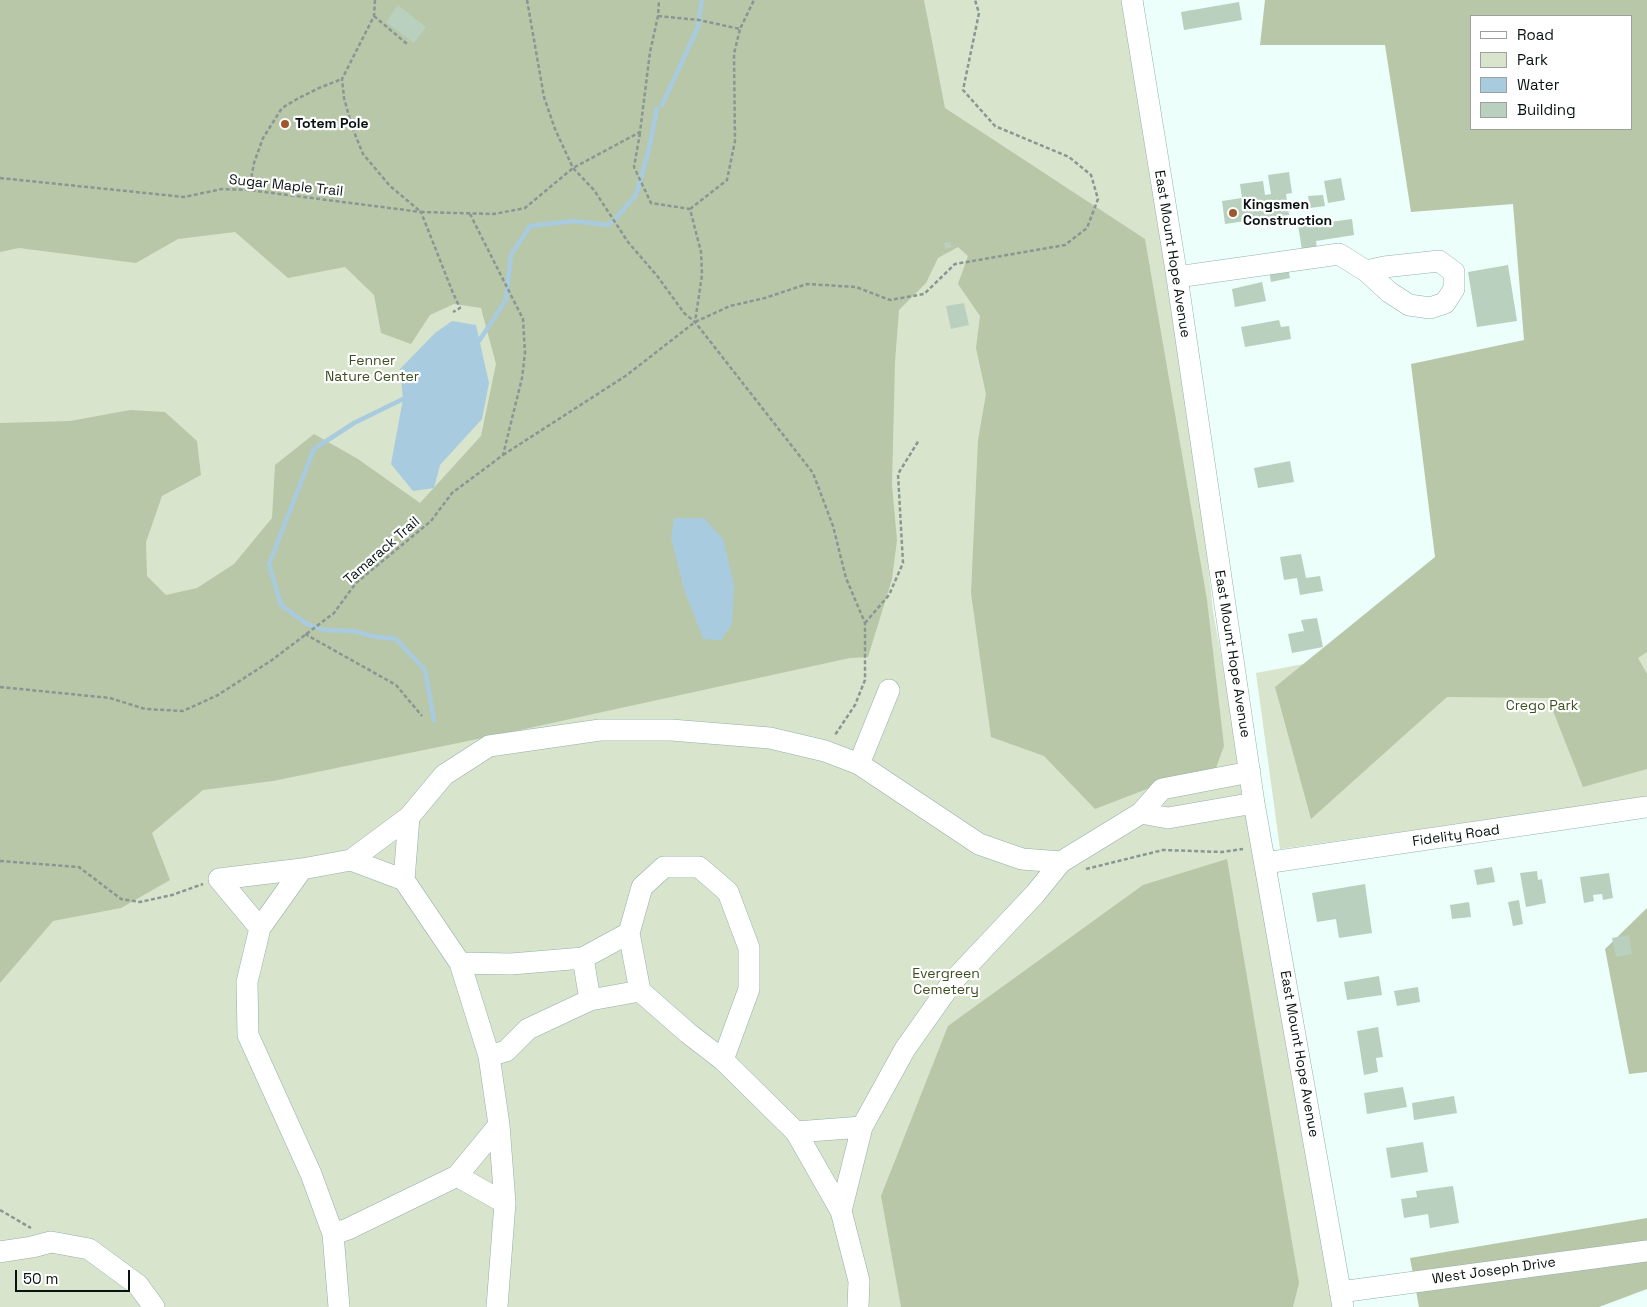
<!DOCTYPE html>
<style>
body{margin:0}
#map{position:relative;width:1647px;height:1307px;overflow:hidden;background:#ecfffa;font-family:"Space Grotesk",sans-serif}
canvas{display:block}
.legend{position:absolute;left:1470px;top:15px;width:162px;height:115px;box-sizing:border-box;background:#fff;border:1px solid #9ca1a0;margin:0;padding:6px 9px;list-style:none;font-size:15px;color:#081311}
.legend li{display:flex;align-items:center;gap:10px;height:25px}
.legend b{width:25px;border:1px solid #9ca1a0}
.scale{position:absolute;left:15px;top:1270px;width:115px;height:22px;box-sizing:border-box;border:2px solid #081311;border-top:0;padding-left:6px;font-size:15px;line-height:18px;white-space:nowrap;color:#081311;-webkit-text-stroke:4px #fff;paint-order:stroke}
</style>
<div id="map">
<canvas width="1647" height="1307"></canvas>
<ul class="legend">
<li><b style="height:6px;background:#fff"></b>Road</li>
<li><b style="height:14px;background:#d8e4cc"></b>Park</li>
<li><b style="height:14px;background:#a8cbdf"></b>Water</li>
<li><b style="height:14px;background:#b9d0bf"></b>Building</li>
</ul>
<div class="scale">50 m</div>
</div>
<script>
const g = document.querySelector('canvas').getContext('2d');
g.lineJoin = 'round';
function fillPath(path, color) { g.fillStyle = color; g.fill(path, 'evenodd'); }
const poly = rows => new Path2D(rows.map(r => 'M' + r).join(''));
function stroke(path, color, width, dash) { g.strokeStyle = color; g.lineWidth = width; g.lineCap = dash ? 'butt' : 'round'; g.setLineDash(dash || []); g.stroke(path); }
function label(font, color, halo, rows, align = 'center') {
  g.font = font + ' "Space Grotesk",sans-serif'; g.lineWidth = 4.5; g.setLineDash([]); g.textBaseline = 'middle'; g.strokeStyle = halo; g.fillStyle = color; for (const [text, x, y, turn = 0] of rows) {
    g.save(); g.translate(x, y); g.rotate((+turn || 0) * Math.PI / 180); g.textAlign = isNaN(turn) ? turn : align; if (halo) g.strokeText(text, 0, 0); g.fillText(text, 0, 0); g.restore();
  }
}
fillPath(poly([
 [0,0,1132,0,1177,277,1213,611,1337,1307,0,1307],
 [1388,0,1647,0,1647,797,1280,849,1256,673,1467,633,1550,355,1520,183,1419,204],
 [1471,16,1631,16,1631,129,1471,129]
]), '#d8e4cc');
fillPath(poly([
 [0,0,924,0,945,108,1145,239,1207,600,1224,746,1213,776,1147,789,1095,809,1044,756,991,737,971,593,978,440,986,394,976,348,980,316,958,284,968,256,958,247,938,258,926,283,899,310,895,362,892,485,897,540,892,579,868,657,850,658,497,735,273,781,203,790,152,833,170,880,121,908,53,921,0,983,0,423,70,421,130,410,165,412,197,441,201,475,162,496,146,542,147,576,166,595,197,588,234,564,272,518,275,465,314,434,358,459,420,503,481,436,496,364,481,308,454,304,430,315,411,344,381,333,374,295,345,267,288,278,235,232,178,239,136,263,19,248,0,252],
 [1265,0,1647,0,1647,652,1638,658,1647,674,1647,769,1583,787,1548,698,1447,697,1311,819,1275,687,1435,557,1411,364,1524,340,1513,204,1411,212,1385,45,1260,45],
 [1471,16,1631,16,1631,129,1471,129],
 [1227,859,1299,1283,1293,1307,901,1307,881,1196,948,1026,1143,885],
 [1647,908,1647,1072,1629,1074,1605,949],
 [1647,1218,1647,1289,1599,1307,1419,1307,1410,1258]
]), '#b8c7a8');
fillPath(poly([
 [452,321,476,325,489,383,482,419,440,465,434,488,413,491,391,464,403,399,400,369,435,333],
 [674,518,704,518,723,539,734,584,732,624,721,640,703,639,684,589,671,538]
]), '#a8cbdf');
stroke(poly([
 [662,105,698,27,702,0],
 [616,218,636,195,649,149,657,108],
 [479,341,506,300,511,255,530,226,573,221,608,225,612,222],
 [403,399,354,423,314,449,269,564,281,605,307,624,324,630,353,631,372,636,396,639,425,670,434,720]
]), '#a8cbdf', 4.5);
fillPath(poly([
 [1239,2,1242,20,1184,30,1181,12],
 [398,5,426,27,414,43,386,22],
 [1289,172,1292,193,1286,194,1289,215,1225,224,1222,201,1242,198,1240,184,1263,181,1265,195,1271,194,1268,175],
 [1341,178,1345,200,1328,203,1324,181],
 [1323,195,1325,206,1310,208,1308,196],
 [1313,216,1314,224,1352,219,1354,235,1316,241,1317,248,1302,250,1297,218],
 [950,242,952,247,945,249,944,243],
 [1508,265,1517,321,1477,327,1468,272],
 [1288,267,1290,278,1271,282,1269,271],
 [1262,282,1266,301,1235,307,1232,289],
 [964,303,969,325,951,329,946,306],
 [1279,320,1281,327,1289,326,1291,339,1245,347,1241,327],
 [1290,461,1294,482,1258,488,1254,468],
 [1301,554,1306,578,1320,576,1323,591,1300,595,1297,578,1284,580,1280,557],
 [1317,618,1323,647,1292,653,1288,634,1304,631,1301,620],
 [1492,867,1495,882,1477,885,1474,870],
 [1537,871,1538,880,1542,879,1546,903,1526,907,1520,873],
 [1609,873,1613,898,1603,900,1602,894,1593,895,1594,901,1584,903,1580,877],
 [1365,884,1372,933,1339,938,1336,919,1317,922,1312,893],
 [1519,900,1523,924,1513,926,1508,902],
 [1469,902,1471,917,1452,919,1450,905],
 [1629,935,1632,954,1616,957,1612,938],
 [1379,976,1382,995,1347,1000,1344,982],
 [1418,987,1420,1002,1397,1006,1394,991],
 [1378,1027,1383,1057,1376,1058,1378,1072,1364,1075,1357,1031],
 [1403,1087,1407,1107,1367,1114,1364,1093],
 [1454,1096,1457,1113,1414,1120,1412,1103],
 [1423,1142,1428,1172,1391,1178,1386,1148],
 [1453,1186,1459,1223,1430,1228,1428,1214,1404,1218,1401,1199,1417,1197,1416,1191]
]), '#b9d0bf');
const minor = poly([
 [1132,0,1177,277,1254,803,1343,1307],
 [1177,277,1339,254,1366,271,1389,292,1409,305,1430,308,1445,303,1454,289,1454,272,1439,261,1384,267,1366,271],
 [859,764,889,690],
 [1141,813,1168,818,1254,803],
 [409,817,404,880,460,963,489,1056,499,1125,505,1203,497,1307],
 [351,860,404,880],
 [1265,863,1647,807],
 [302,869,260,928,247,982,248,1035,311,1174,333,1234,339,1307],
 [219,879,302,869,351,860,409,817,444,775,489,746,600,730,671,730,770,738,825,751,859,764,979,844,1022,859,1061,862,1141,813,1162,789,1250,772],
 [219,879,260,928],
 [583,958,590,1000],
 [460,963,511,964,583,958,629,933],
 [489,1056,506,1051,528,1029,590,1000,640,991],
 [723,1060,688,1033,640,991,629,933,642,887,664,867,699,867,728,892,749,948,749,989,723,1060,796,1132,841,1211],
 [796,1132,862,1127],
 [457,1176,505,1203],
 [333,1234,348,1229,457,1176,499,1125],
 [0,1252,32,1247,51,1242,89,1249,138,1285,154,1307],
 [1340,1292,1647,1251],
 [858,1307,859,1281,841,1211,862,1127,905,1049,953,981,1035,894,1061,862]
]);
stroke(minor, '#92b0aa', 22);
stroke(poly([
 [375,0,374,16,342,79,344,98,352,127,363,154,390,186,421,212,494,214,525,208,573,168,640,132,650,52,658,16,659,0],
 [527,0,544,97,555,129,573,168,594,190,628,242,658,277,684,313,695,322,813,473,833,526,846,578,865,623,865,680,855,705,835,735],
 [374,16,407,44],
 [658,16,699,20,740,29,754,0],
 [640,133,634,167,651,203,690,209,701,252,702,275,695,322],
 [0,178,184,197,222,189,249,190,421,212,453,293,460,308,453,312],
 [249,190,254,163,263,138,282,108,297,99,319,88,342,79],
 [690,209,727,180,735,141,734,54,740,29],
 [503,455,627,375,695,322,730,306,765,298,807,284,856,287,890,300,924,294,955,264,1065,245,1087,228,1098,199,1091,175,1069,157,995,126,963,90,979,13,975,0],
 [865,623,889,595,903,563,898,474,919,440],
 [305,634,396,685,422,716],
 [0,687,110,698,145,709,183,711,218,695,272,660,334,613,356,583,431,521,452,493,503,455,522,378,525,353,523,319,470,214],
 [0,861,79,867,121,899,140,902,172,895,203,884],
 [1086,869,1163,850,1222,852,1243,849],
 [0,1210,31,1228]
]), '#889793', 2.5, [4, 2.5]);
stroke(minor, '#fff', 21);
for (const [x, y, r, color] of [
 [285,124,5,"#9e582d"],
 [1233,213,5,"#9e582d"]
]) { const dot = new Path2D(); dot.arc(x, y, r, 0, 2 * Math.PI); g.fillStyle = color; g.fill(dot); stroke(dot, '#fff', 2); }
label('bold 14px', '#081311', '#fff', [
 ["Totem Pole",295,124],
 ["Kingsmen",1243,205],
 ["Construction",1243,221]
], 'left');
label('14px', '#081311', '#fff', [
 ["Sugar Maple Trail",286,186,6],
 ["East Mount Hope Avenue",1172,254,81],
 ["Tamarack Trail",382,551,-41],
 ["East Mount Hope Avenue",1232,654,81],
 ["Fidelity Road",1456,836,-8],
 ["East Mount Hope Avenue",1299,1054,80],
 ["West Joseph Drive",1494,1271,-8]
]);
label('14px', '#3b4f1f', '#fff', [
 ["Fenner",372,361],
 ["Nature Center",372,377],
 ["Crego Park",1542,706],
 ["Evergreen",946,974],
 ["Cemetery",946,990]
]);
</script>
